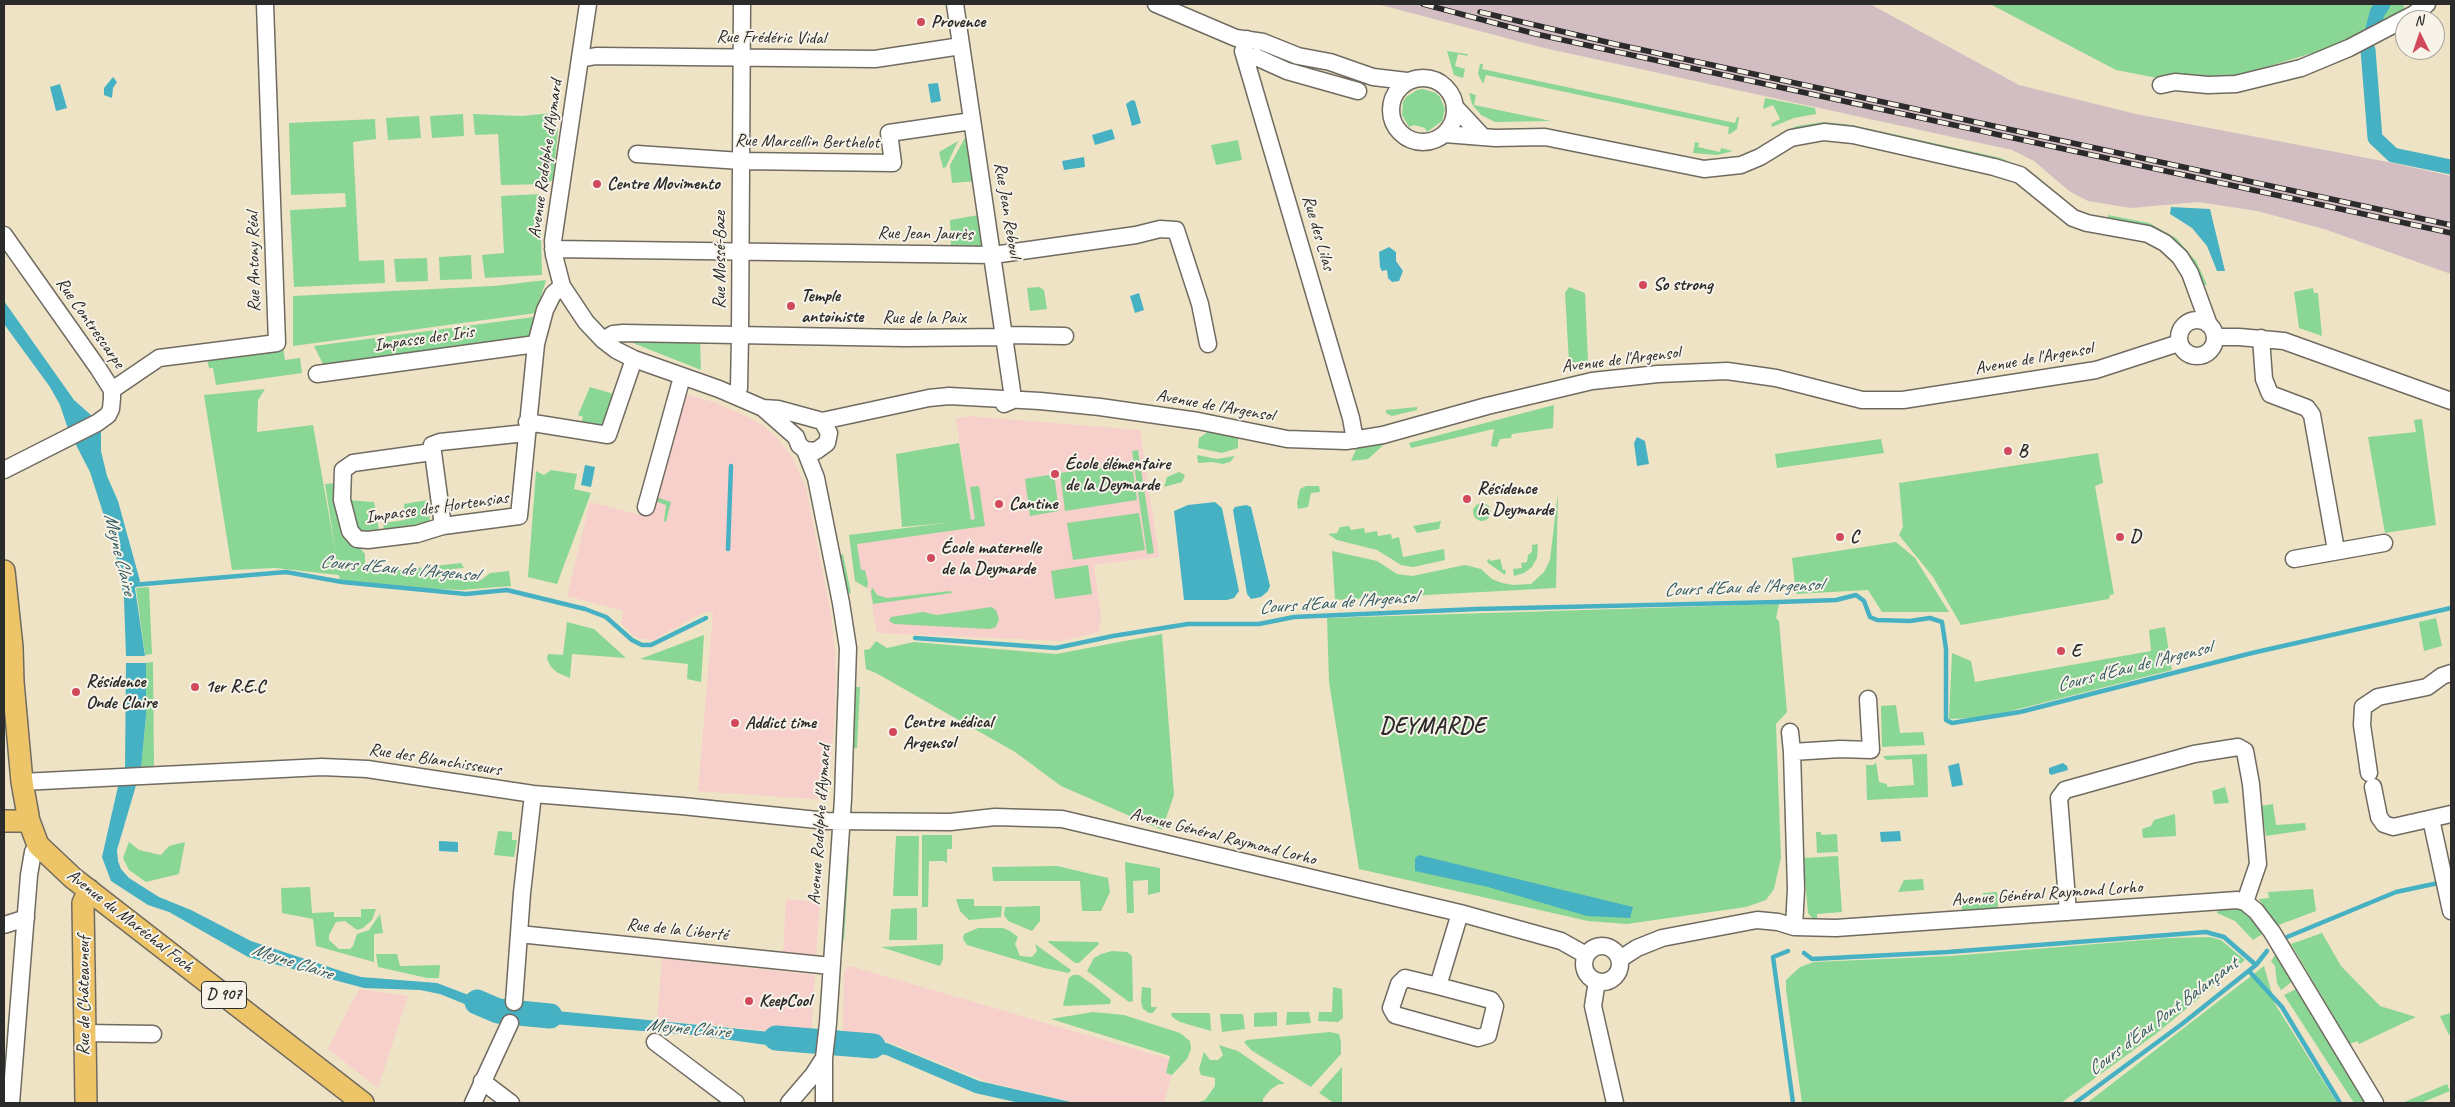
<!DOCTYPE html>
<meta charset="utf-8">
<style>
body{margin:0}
#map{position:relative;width:2455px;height:1107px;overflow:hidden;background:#efe3c6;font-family:Caveat,sans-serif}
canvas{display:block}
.frame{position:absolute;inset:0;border:5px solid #2b2b2b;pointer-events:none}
.north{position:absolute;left:2395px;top:10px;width:50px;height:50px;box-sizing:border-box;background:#f7f3e8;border:1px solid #a5a39c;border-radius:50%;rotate:356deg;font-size:14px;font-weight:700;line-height:20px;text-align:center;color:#2b2b2b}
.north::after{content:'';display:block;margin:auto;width:18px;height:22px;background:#d1495b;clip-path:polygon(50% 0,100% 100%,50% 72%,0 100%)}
</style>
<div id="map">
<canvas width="2455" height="1107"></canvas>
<div class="frame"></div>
<div class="north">N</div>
</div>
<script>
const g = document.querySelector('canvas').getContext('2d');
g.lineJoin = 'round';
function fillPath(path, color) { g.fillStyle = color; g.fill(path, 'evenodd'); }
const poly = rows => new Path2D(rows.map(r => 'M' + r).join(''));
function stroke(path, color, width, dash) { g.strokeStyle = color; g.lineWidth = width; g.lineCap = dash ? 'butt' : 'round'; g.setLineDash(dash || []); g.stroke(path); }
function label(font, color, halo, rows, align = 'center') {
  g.font = font + ' Caveat,sans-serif'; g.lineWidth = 4; g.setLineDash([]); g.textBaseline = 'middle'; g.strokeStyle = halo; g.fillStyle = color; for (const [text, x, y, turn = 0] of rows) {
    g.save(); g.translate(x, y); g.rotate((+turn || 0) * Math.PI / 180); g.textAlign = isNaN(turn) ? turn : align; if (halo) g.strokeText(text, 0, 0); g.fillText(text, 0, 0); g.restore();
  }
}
fillPath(poly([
 [679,392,716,403,748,417,765,427,779,440,792,457,806,488,831,614,835,653,836,681,834,728,827,800,698,791,713,612,705,612,653,640,641,639,634,636,621,623,623,611,567,596,590,502,649,517],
 [969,416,1140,430,1159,557,1094,565,1101,616,1099,632,1062,641,877,633,869,589,855,581,849,535,971,520,956,418],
 [786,899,820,902,816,956,783,954],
 [662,958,815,975,811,1035,657,1020],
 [850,966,1176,1061,1164,1103,1078,1103,987,1082,879,1038,864,1034,843,1033,844,971],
 [359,989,408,996,378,1088,328,1049]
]), '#f7d0cb');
fillPath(poly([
 [1377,4,1870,4,2019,85,2136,114,2388,162,2451,176,2451,274,2324,229,2257,211,2198,202,2131,208,2088,201,2069,191,2034,161,2012,150,1544,48]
]), '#d2bec2');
fillPath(poly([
 [1990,4,2404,4,2404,15,2329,48,2230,78,2157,78,2116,70],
 [1447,51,1467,54,1468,56,1458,54,1455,66,1465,69,1463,78,1454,75],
 [1480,64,1483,64,1482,69,1735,123,1737,117,1739,117,1737,129,1730,134,1728,134,1729,127,1486,75,1483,84,1478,74],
 [1423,89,1436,93,1440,97,1445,109,1442,121,1427,132,1425,128,1414,125,1409,127,1402,115,1403,102,1406,97,1417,90],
 [1469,93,1476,95,1474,105,1551,121,1495,122,1481,115,1472,104],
 [1765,98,1815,108,1816,114,1794,118,1772,127,1771,124,1780,119,1773,105,1763,109],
 [552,113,558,130,553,179,548,184,501,185,498,134,475,135,473,114,522,116],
 [463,114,464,136,432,138,430,116],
 [419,116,421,138,388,140,386,118],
 [375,119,376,139,353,142,359,261,384,260,385,283,294,287,290,210,346,207,345,193,291,195,289,123],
 [1824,122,1852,125,2001,158,2030,171,2047,185,2044,188,1857,130,1781,136,1780,133,1797,126],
 [966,136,976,181,952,183,950,165],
 [1238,140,1242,160,1216,165,1211,145],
 [958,141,946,167,943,168,939,152],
 [1695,142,1699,143,1698,147,1720,152,1721,148,1733,151,1717,155,1693,153],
 [540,194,542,275,485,278,482,255,504,253,501,196],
 [978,215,984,243,980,246,951,245,950,220],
 [2108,215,2149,223,2176,238,2196,261,2207,285,2203,285,2196,268,2150,227,2108,219],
 [471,255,472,279,440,280,439,257],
 [427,258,428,281,396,282,394,259],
 [546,280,536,313,293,346,293,296,494,286],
 [1039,287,1044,290,1047,309,1030,311,1027,288],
 [1569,287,1585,293,1588,361,1569,363,1565,293],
 [2313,288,2314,293,2318,293,2322,336,2299,328,2294,292],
 [534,317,529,339,324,366,314,346],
 [630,339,700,339,701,370,633,343],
 [283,348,285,360,300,358,302,373,216,385,213,368,209,368,207,359],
 [590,387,617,395,604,429,581,423,583,417,578,415],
 [265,389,258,400,257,432,313,425,336,555,325,484,336,483,350,536,365,554,365,563,371,566,388,568,390,571,461,563,464,568,452,569,448,573,449,578,454,579,481,580,490,573,509,571,511,586,461,590,408,588,340,580,339,575,275,568,232,570,204,395],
 [1554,405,1553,428,1512,434,1511,438,1500,439,1497,447,1491,446,1494,429,1411,448,1409,443],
 [1417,407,1417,410,1392,416,1386,413,1386,410],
 [2422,419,2436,525,2385,533,2368,437,2416,432,2414,420],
 [1208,432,1238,438,1238,448,1222,453,1198,448,1199,438],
 [1881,439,1884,453,1777,468,1775,454],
 [1389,440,1368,459,1351,461,1357,447],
 [959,443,971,520,975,519,970,487,979,486,985,526,857,544,861,570,865,570,868,583,867,588,855,581,849,535,946,523,902,527,896,454],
 [1138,450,1154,553,1147,554,1132,451],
 [2098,453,2103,483,2095,486,2114,594,2110,595,2109,599,1961,625,1933,577,1899,535,1903,527,1899,483],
 [1197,455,1217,459,1235,456,1230,462,1223,464,1212,462,1198,463],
 [1132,463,1137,500,1065,511,1060,473],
 [551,470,577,474,574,489,591,493,557,584,528,577,536,471,544,475],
 [1179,472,1185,475,1182,482,1164,487,1167,477],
 [1054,474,1059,511,1030,516,1025,479],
 [1306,486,1319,486,1320,492,1311,493,1308,507,1298,509,1297,503,1300,489],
 [1558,492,1556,588,1335,600,1332,551,1377,561,1397,574,1412,576,1465,565,1481,569,1492,579,1502,583,1513,585,1531,584,1544,572,1550,560],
 [656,497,671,502,666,522,664,521,666,505,655,501],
 [347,500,374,502,379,530,365,531,364,536,360,536],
 [427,500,430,520,429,523,384,529,383,523,405,520,404,504],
 '1473 512a9 9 0 1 1 18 0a9 9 0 1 1-18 0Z',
 [1139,513,1145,550,1073,560,1067,523],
 [1441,521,1439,529,1417,533,1413,526],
 [1349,526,1351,530,1364,528,1365,533,1377,531,1378,536,1391,534,1392,539,1399,537,1403,557,1444,549,1445,560,1413,567,1401,565,1377,550,1337,540,1328,534,1337,533,1340,527],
 [1896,542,1915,558,1949,612,1882,612,1868,590,1796,594,1792,558],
 [1538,544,1537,558,1532,567,1524,573,1514,576,1513,569,1522,568,1521,563,1527,562,1528,555,1532,552,1532,545],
 [843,554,851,593,846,594,838,555],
 [1490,559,1490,561,1500,559,1503,570,1506,570,1505,575,1488,563,1487,560],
 [1088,565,1092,594,1055,599,1051,571],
 [149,587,152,654,145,655,136,588],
 [872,587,877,595,887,598,951,591,952,593,873,604,871,592],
 [1779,604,1776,618,1779,621,1787,712,1776,724,1781,858,1774,889,1766,900,1746,907,1627,924,1588,921,1359,869,1329,682,1327,618],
 [991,607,996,610,999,619,996,627,989,629,894,624,889,621,891,617,923,612,937,615],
 [2436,618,2442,646,2424,651,2419,622],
 [567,622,594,629,626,658,572,654,570,678,558,673,551,667,547,659,548,654,563,655],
 [2165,627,2172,670,2003,713,1975,718,1949,719,1952,653,1971,661,1975,682,2151,651,2149,630],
 [1162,634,1174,795,1162,830,1061,786,1015,752,876,673,866,669,864,650,870,649,876,641,887,648,914,642,1056,654],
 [704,635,701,682,687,679,688,664,640,659],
 [153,662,154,765,153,767,141,769,146,716,146,663],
 [855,687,860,687,857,748,852,748],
 [1896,705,1900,733,1923,732,1925,745,1882,747,1881,706],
 [1927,754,1928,797,1867,800,1866,765,1874,765,1876,762,1879,782,1887,784,1887,787,1914,785,1912,759,1886,760,1883,756],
 [2225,787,2229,803,2214,804,2212,791],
 [2273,804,2276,825,2305,823,2306,830,2266,836,2261,806],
 [2175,814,2176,836,2143,838,2142,829,2151,826,2154,820],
 [498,831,512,832,512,840,517,840,514,857,494,855],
 [1816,832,1821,832,1821,835,1837,834,1838,852,1817,853],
 [922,835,952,835,952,849,947,849,947,863,944,861,929,861,928,907,922,907],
 [896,836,919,836,918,896,893,896],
 [129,842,139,850,161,855,169,846,185,842,179,874,146,882,129,870,123,858],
 [1838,856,1842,912,1817,914,1817,920,1813,919,1808,913,1803,858],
 [845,858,849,858,844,941,840,936],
 [1125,862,1160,868,1160,892,1148,895,1148,880,1133,881,1134,913,1127,913],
 [1057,866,1108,878,1110,892,1101,911,1082,911,1080,881,993,881,992,867],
 [1923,879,1924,890,1898,892,1904,880],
 [310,887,312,913,334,912,334,917,361,917,361,909,376,909,372,920,363,928,357,930,345,921,336,922,329,935,329,940,339,949,350,949,353,946,357,934,369,930,380,914,383,933,374,934,374,962,316,946,313,919,282,913,281,888],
 [2313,889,2316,911,2276,926,2259,899,2269,898,2268,892],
 [1997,892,1998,908,1962,910,1961,901,1983,899,1983,893],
 [956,899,974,899,974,906,1002,906,1001,917,969,920,960,911],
 [1040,906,1040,921,1032,931,1008,921,1004,915,1005,907],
 [2232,906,2245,911,2264,933,2253,940,2235,921,2217,913,2218,908],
 [917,908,917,940,889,940,891,909],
 [978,928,1003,928,1010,931,1018,937,1015,944,1020,956,1032,957,1037,951,1035,944,1071,970,1069,973,1044,968,967,945,963,939,964,934],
 [2322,933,2341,966,2380,1006,2416,1017,2359,1044,2357,1041,2350,1044,2291,944],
 [2210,937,2221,940,2245,960,2157,1033,2061,1103,1802,1103,1786,990,1786,980,1800,967,1814,962,1951,956,2168,938],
 [1047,941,1098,942,1099,944,1079,963,1075,963],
 [943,944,943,959,940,966,881,947],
 [1112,951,1127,952,1132,956,1133,1001,1129,1002,1087,971,1094,958,1101,954],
 [376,954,397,954,400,966,440,965,439,978,427,978,378,967],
 [2276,954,2293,981,2281,990,2277,983,2275,966,2271,961],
 [2264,966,2275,1004,2337,1103,2087,1103],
 [1073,975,1079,975,1092,984,1111,1000,1110,1004,1063,1006,1069,978],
 [1142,987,1151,988,1151,1007,1157,1007,1153,1013,1149,1013,1143,1009,1141,1002],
 [1333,987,1342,989,1343,1018,1338,1022,1318,1021,1319,1012,1332,1012],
 [2298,988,2366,1103,2354,1103,2284,995],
 [1093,1012,1124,1015,1180,1033,1190,1041,1191,1049,1187,1059,1172,1075,1166,1073,1170,1056,1051,1019],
 [1277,1012,1277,1026,1254,1027,1254,1013],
 [1287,1012,1309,1012,1311,1023,1286,1025],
 [1171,1013,1210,1013,1211,1031,1180,1022,1172,1017],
 [2451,1013,2451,1034,2449,1035,2440,1016],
 [1220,1014,1243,1014,1245,1029,1222,1032],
 [1330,1032,1339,1034,1341,1042,1341,1054,1311,1087,1251,1050,1244,1042,1247,1040],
 [1219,1045,1238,1051,1285,1084,1279,1084,1270,1090,1263,1099,1263,1103,1195,1103,1205,1100,1215,1086,1215,1078,1201,1075,1199,1069,1204,1052,1210,1060,1218,1060,1223,1055],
 [1342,1067,1342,1103,1334,1103,1319,1093],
 [2447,1084,2450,1091,2421,1103,2402,1103]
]), '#8ad694');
fillPath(poly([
 [113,77,117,82,113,88,112,98,104,95,104,88],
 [938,83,941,101,931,103,928,84],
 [60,84,67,108,56,111,50,87],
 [1132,100,1135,101,1141,123,1132,126,1126,104],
 [1112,129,1115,139,1095,145,1092,135],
 [1084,157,1085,167,1064,170,1062,161],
 [2171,207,2210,209,2225,271,2217,271,2207,246,2192,228,2170,214],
 [1389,247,1396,252,1396,261,1403,271,1399,281,1392,282,1388,278,1387,270,1382,271,1380,267,1379,252],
 [1139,293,1144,310,1135,313,1130,296],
 [4,301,74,400,92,416,68,429,60,405,50,387,4,324],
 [101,431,101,451,107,476,118,501,140,581,135,588,145,656,126,656,124,599,115,550,90,472,75,443],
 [1637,437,1645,441,1649,464,1637,466,1634,443],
 [585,465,595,467,591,487,581,485],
 [1215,502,1222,508,1239,591,1234,598,1227,600,1184,600,1174,511,1188,505],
 [1246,505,1251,507,1270,586,1268,591,1261,597,1251,599,1247,594,1233,510,1235,507],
 [126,663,146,663,146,716,141,769,125,769],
 [1959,763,1963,785,1952,787,1948,766],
 [2063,763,2067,766,2068,770,2051,775,2049,773,2049,768],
 [119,782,137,782,117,850,118,861,121,869,129,878,159,897,191,910,251,941,344,972,361,977,437,983,500,1007,510,1006,508,1019,499,1018,440,994,420,990,364,988,248,957,169,912,148,905,111,881,102,857],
 [1900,831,1901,841,1881,842,1880,832],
 [439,841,458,842,458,852,439,851],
 [1419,855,1501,875,1633,907,1630,918,1587,916,1488,887,1415,871,1415,858],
 [516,1007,811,1036,810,1051,694,1035,514,1021],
 [841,1036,887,1043,979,1081,1075,1103,1020,1103,975,1093,886,1055,840,1049]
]), '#46b1c3');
stroke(poly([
 [728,549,731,466],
 [132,585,286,572,342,582,466,594,507,590,585,609,606,617,632,640,642,645,651,645,706,618],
 [915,638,1056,648,1113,636,1188,624,1259,624,1294,617,1477,609,1778,602,1836,600,1856,595,1864,601,1870,617,1877,620,1910,621,1930,618,1942,622,1946,649,1946,720,1952,723,2020,712,2252,653,2451,608],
 [2287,937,2396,892,2443,882],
 [1788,951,1773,957,1793,1103],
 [1804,953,1812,959,1948,952,2206,932,2224,937,2256,965],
 [2249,971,2282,1007,2340,1103],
 [2075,1103,2182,1024,2256,965,2267,951]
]), '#46b1c3', 4.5);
stroke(poly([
 [2373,29,2377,13,2383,4],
 [2368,50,2375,138,2393,155,2451,167]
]), '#46b1c3', 15);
stroke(poly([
 [477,1002,498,1011,550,1016],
 [776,1038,873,1046]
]), '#46b1c3', 25);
const minor = poly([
 [588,4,553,241,554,255,562,286,586,322,603,340,616,350,634,359,719,389,763,408,796,437,799,445,805,450,816,451,827,443,829,433,822,421,778,409,763,408],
 [955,4,1012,391,1011,401,1004,404],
 [1156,4,1236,38,1263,42,1298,56,1330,62,1373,77,1407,81],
 [1247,39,1243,51,1351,418,1355,440],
 [1245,57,1256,57,1287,71,1358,91],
 [580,59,596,56,875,59,961,46],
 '1391 110a32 32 0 1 1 64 0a32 32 0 1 1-64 0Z',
 [2161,85,2175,82,2208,85,2236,84,2301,68,2349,48,2414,14,2427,4],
 [1456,108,1483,137],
 [1445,134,1495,138,1545,137,1704,169,1741,165,1760,157,1791,138,1824,132,1853,135,1994,167,2020,175,2073,218,2087,223,2148,234,2165,243,2180,257,2190,273,2209,325],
 [637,154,741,161,893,163,889,133,972,121],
 [4,235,98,368,112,390,112,398,111,409,108,415,97,423,4,470],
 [553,249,993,255,1136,235,1160,229,1176,230,1200,304,1208,344],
 '2179 338a18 18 0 1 1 36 0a18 18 0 1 1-36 0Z',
 [2215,337,2239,337,2284,341,2451,401],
 [2261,338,2264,379,2270,394,2307,408,2312,415,2336,550],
 [603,340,613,334,623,333,905,338,1005,337,1010,335,1065,336],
 [317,374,536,344],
 [112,390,159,358,277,343,265,4],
 [736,395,739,388,740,335,742,4],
 [822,421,929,398,949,396,1040,401,1100,407,1198,421,1287,439,1346,441,1383,435,1487,406,1592,381,1658,374,1727,371,1776,378,1862,400,1903,400,2096,370,2179,343],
 [527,422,608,435,634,359],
 [805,450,816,478,841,603,848,648,843,799,828,1023,824,1058,824,1103],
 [432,452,353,463,343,470,342,500,350,531,357,539,368,540,417,534,443,526,519,516,536,344,545,310,553,294,562,286],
 [646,507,682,377],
 [443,526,432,445,440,442,526,433],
 [2294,559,2384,543],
 [1790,732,1792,752],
 [2369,773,2362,725,2363,707,2378,697,2427,687,2442,676,2451,673],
 [22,782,322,767,367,769,533,794,682,806,827,821,950,822,995,817,1062,819,1460,913,1561,941,1586,955],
 [2373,787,2379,817,2384,824,2393,827,2451,814],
 [2431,819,2451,911],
 [2068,912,2059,798,2065,790,2194,754,2238,747,2245,751,2251,784,2258,864,2245,902],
 [4,925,26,918],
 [1794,927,1796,889,1792,752,1840,749,1871,750,1868,699],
 [519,934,831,966],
 '1584 964a18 18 0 1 1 36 0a18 18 0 1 1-36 0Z',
 [1620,959,1637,948,1662,938,1757,920,1778,922,1794,927,1836,928,2237,900,2245,902,2256,911,2272,932,2375,1103],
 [1597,981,1593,1006,1615,1103],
 [1438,986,1405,978,1399,984,1391,1008,1395,1015,1478,1038,1488,1035,1495,1006,1491,1000,1438,986,1460,913],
 [514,1002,522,893,533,794],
 [84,1033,153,1034],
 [655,1042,736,1103],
 [482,1081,511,1103],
 [11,1103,29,875,33,852,38,845],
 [473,1103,510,1023],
 [789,1103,813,1075,824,1058]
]);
const major = poly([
 [4,571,12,647,13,682,22,782,29,821,38,845,73,878,363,1103],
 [4,821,29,821],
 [86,1103,83,903,89,890]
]);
stroke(minor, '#706b61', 19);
stroke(major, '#706b61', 24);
stroke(minor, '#fff', 16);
stroke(major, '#eec469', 21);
const rail = poly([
 [1423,4,1536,34,1613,51,2451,233],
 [1480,12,1615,44,2451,225]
]);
stroke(rail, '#2b2b2b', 5.5);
stroke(rail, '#f7f3e8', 4, [11]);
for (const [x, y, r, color] of [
 [921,22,5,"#d1495b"],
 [597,184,5,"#d1495b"],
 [1643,285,5,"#d1495b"],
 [791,306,5,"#d1495b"],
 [2008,451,5,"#d1495b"],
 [1055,474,5,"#d1495b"],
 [1467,499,5,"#d1495b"],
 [999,504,5,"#d1495b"],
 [1840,537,5,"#d1495b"],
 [2120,537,5,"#d1495b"],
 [931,558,5,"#d1495b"],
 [2061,651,5,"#d1495b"],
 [195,687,5,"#d1495b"],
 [76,692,5,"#d1495b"],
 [735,723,5,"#d1495b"],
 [893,732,5,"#d1495b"],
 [749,1001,5,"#d1495b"]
]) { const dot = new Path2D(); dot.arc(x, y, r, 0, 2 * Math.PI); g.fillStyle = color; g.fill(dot); stroke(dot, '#f7f3e8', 2); }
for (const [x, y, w] of [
 [224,995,45]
]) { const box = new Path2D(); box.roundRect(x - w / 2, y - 13.5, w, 27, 4); g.fillStyle = '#f7f3e8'; g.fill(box); stroke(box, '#2b2b2b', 1); }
label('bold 16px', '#2b2b2b', null, [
 ["D 907",224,995]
]);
label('bold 18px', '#2b2b2b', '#f7f3e8', [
 ["Provence",931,22],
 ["Centre Movimento",607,184],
 ["So strong",1653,285],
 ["Temple",801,296],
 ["antoiniste",801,317],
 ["B",2018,451],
 ["École élémentaire",1065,464],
 ["de la Deymarde",1065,485],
 ["Résidence",1477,489],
 ["la Deymarde",1477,510],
 ["Cantine",1009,504],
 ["C",1850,537],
 ["D",2130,537],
 ["École maternelle",941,548],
 ["de la Deymarde",941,569],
 ["E",2071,651],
 ["Résidence",86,682],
 ["Onde Claire",86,703],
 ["1er R.E.C",205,687],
 ["Centre médical",903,722],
 ["Argensol",903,743],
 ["Addict time",745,723],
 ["KeepCool",759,1001]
], 'left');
label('18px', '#2b2b2b', '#f7f3e8', [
 ["Rue Frédéric Vidal",771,38,1],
 ["Rue Marcellin Berthelot",807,142,1],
 ["Avenue Rodolphe d'Aymard",546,159,-82],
 ["Rue Jean Reboul",1007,210,81],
 ["Rue des Lilas",1318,233,74],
 ["Rue Jean Jaurès",925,234,1],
 ["Rue Mossé-Baze",720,260,-90],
 ["Rue Antony Réal",254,262,-91],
 ["Rue de la Paix",924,318],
 ["Rue Contrescarpe",90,323,55],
 ["Impasse des Iris",424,339,-8],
 ["Avenue de l'Argensol",2034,359,-10],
 ["Avenue de l'Argensol",1621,360,-7],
 ["Avenue de l'Argensol",1215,406,10],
 ["Impasse des Hortensias",437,508,-8],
 ["Rue des Blanchisseurs",435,760,9],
 ["Avenue Rodolphe d'Aymard",820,825,-86],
 ["Avenue Général Raymond Lorho",1223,837,14],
 ["Avenue Général Raymond Lorho",2047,894,-4],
 ["Avenue du Maréchal Foch",130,921,38],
 ["Rue de la Liberté",677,930,6],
 ["Rue de Châteauneuf",84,996,-90]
]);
label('italic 19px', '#345a60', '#f7f3e8', [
 ["Meyne Claire",119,554,76],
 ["Cours d'Eau de l'Argensol",399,569,5],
 ["Cours d'Eau de l'Argensol",1743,588,-2],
 ["Cours d'Eau de l'Argensol",1338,603,-4],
 ["Cours d'Eau de l'Argensol",2134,667,-14],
 ["Meyne Claire",292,962,18],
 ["Cours d'Eau Pont Balançant",2163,1017,-37],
 ["Meyne Claire",688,1029,5]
]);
g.letterSpacing = '1px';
label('bold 22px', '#2b2b2b', '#f7f3e8', [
 ["DEYMARDE",1433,727]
]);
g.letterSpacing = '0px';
</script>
